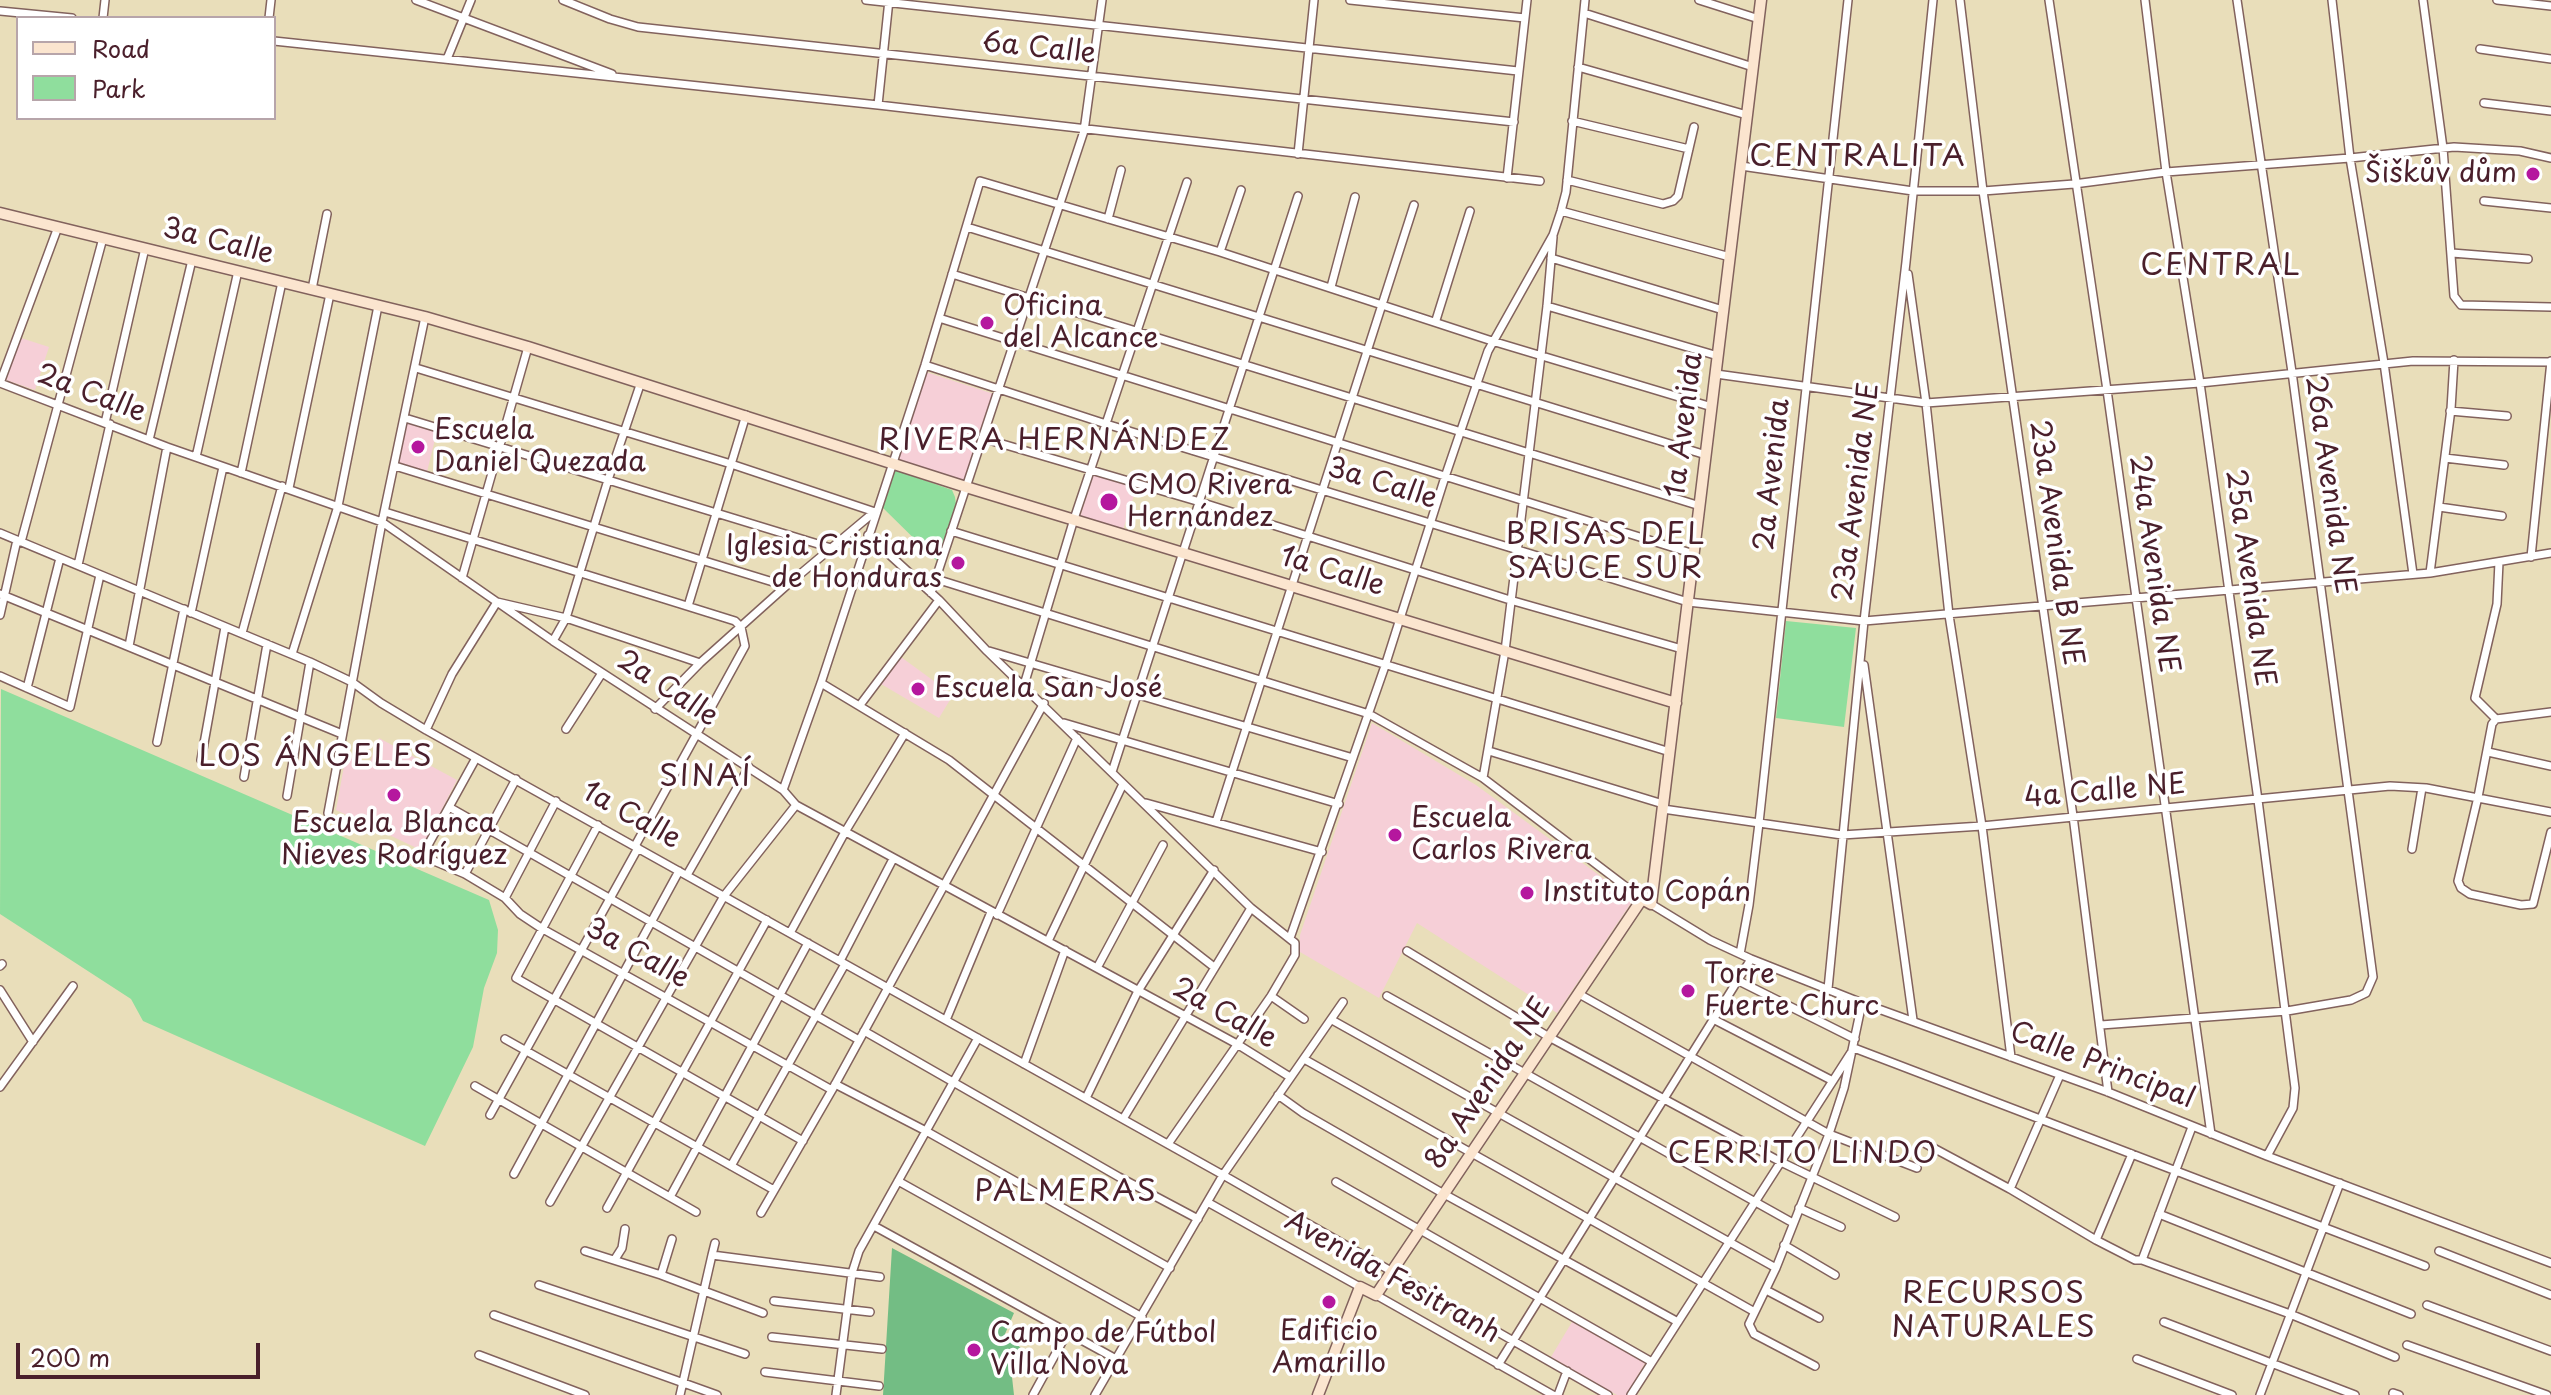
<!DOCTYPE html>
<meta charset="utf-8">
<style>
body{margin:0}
#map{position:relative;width:2551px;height:1395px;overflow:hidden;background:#e9deba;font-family:"Playpen Sans",sans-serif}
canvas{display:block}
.legend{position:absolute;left:16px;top:16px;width:260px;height:104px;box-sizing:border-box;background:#fff;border:2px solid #b7a5aa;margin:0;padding:10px 14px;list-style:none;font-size:24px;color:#4a1f2b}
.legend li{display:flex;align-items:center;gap:16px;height:40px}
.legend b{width:40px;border:2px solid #b7a5aa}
.scale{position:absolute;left:16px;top:1343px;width:244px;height:36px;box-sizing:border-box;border:4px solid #4a1f2b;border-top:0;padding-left:10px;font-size:24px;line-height:28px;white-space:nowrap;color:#4a1f2b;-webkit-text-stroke:6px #fff;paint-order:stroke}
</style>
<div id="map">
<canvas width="2551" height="1395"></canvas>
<ul class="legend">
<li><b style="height:10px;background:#fbe5cf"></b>Road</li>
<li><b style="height:22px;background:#8fde9d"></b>Park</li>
</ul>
<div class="scale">200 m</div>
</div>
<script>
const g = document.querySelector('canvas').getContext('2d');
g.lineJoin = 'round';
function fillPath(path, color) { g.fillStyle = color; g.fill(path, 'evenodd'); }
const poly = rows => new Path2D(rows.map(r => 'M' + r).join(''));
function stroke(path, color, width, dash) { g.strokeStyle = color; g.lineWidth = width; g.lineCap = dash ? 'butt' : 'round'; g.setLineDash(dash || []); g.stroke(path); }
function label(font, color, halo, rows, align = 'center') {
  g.font = font + ' "Playpen Sans",sans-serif'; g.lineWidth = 7; g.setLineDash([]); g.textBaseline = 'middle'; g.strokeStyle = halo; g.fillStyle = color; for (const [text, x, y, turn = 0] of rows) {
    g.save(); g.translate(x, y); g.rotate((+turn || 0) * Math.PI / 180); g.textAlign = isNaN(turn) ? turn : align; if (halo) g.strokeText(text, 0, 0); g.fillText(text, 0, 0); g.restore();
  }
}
fillPath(poly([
 [21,338,49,347,35,390,6,380],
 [926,372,994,394,965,482,898,460],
 [407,422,437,431,427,472,399,463],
 [1094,473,1137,486,1123,530,1080,517],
 [901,657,953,695,939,718,881,684],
 [1372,723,1476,785,1633,900,1557,1013,1417,923,1379,998,1300,952,1300,935],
 [379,738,457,780,421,850,336,810,346,755,369,765],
 [1572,1322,1645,1363,1626,1395,1617,1395,1551,1357]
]), '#f6cfd7');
fillPath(poly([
 [895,470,952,490,955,497,956,504,939,563,882,507],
 [1786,621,1856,628,1844,727,1776,718],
 [1,689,489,900,498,930,497,953,484,988,473,1047,425,1146,143,1021,131,999,0,914]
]), '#8fde9d');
fillPath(poly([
 [892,1248,1014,1313,1005,1334,1022,1349,1012,1377,1014,1395,883,1395]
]), '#73bd84');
const street = poly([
 [416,0,612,74],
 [563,0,610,19,638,27,1514,122],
 [866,0,1518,71],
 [1350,0,1525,18],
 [1699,0,1759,19],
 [1960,0,1983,191,2073,816,2108,1092],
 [2049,0,2107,390,2211,1134],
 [2145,0,2166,172,2200,383,2258,800,2295,1088,2293,1108,2267,1156],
 [2332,0,2350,158,2384,363,2413,574],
 [2423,0,2443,148,2454,296,2461,305,2551,307],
 [2497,0,2551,6],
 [0,11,72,18],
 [1584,13,1753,67],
 [103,18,105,0],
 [269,18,271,0],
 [274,41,878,105,1540,181],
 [2480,49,2551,59],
 [447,59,471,0],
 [1578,67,1747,115],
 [2484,103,2551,111],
 [878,105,889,0],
 [1572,121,1689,149],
 [1298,154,1314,0],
 [1741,166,1913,191,1983,191,2074,184,2166,172,2350,158,2454,147,2520,151,2551,158],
 [1507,178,1527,0],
 [1567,180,1663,204,1673,201,1678,196,1694,127],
 [2484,201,2551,208],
 [1561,211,1730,257],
 [1108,219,1121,170],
 [967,227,1706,455],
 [1220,252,1241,190],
 [2452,253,2528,259],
 [1551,258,1723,310],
 [952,274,1700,506],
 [1908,274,1926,403,1949,615,1982,826,2011,1057],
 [1331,287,1355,197],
 [312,289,327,214],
 [1547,306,1718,356],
 [939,318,1694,554],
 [1436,320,1470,211],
 [925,365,1106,424,1688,602,1864,621,2430,573,2551,553],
 [416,368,731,464,875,512],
 [1716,374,1926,403,2200,383,2413,361,2551,362],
 [0,383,167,447,382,522,553,641,783,790,796,805,1237,1044,1290,1077],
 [0,383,58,227],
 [2450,411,2507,416],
 [405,418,831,548],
 [105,423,145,248],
 [982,438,1200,502,1510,600,1682,649],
 [149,440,192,260],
 [196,457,238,271],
 [2445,458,2504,465],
 [395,466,786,586],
 [241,473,282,282],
 [289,488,330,294],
 [2439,507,2502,516],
 [385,512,735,621,741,627,745,646,635,846],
 [951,531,1670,752],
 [0,533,310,662,352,682,381,703,426,730,1223,1175,1608,1395],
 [868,535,939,600,987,651,1251,908,1295,943,1295,955,1271,996,1168,1144],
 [21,542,103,238],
 [2531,557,2551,361],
 [78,565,110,424],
 [2430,573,2451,409,2454,360],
 [462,578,528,347],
 [936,579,1369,714,1483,778,1642,899],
 [931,593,1084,131,1102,0],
 [0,594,342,734],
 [688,606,746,415],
 [191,613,223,467],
 [0,615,17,540],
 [242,633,282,486],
 [553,641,566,618,608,480,641,382],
 [129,646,167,447],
 [989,651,1353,758],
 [292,654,338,506,378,306],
 [1864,665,1913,1020],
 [0,676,70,707,100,575],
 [821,683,949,760,1214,967],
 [1024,685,1074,519,1187,182],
 [27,688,60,558],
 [860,705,939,600],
 [655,709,700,663,786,586,873,513],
 [2496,719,2492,724,2478,797,2458,881,2461,888,2470,894,2521,905,2533,904,2551,832],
 [2496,719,2475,698,2497,604,2499,562],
 [2496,719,2551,712],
 [1064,723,1339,804],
 [566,729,602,673],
 [426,730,452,674,497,602,566,618,700,663],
 [157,742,184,609],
 [1489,751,1663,804],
 [2488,752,2551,766],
 [476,758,422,856,465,874,505,898,520,914,541,928,832,1090],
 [201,760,225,627],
 [1112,772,1298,196],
 [244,777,267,644],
 [1483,778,1505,651,1547,306,1553,237],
 [783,790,821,683,925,365,980,181,1220,252,1492,341,1712,407],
 [287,796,310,662],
 [1146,803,1322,852],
 [449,807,859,1040],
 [1663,809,1842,835,1982,826,2390,786,2426,788,2551,812],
 [328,813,382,522,425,317],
 [1216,822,1414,205],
 [598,825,516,978,803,1141],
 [2412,849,2422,788],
 [465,874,516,779],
 [687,875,749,767],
 [505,898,556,801],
 [1651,904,1710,940,1751,959,1862,1003,2108,1092,2267,1156,2551,1263],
 [997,915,1077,738],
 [790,933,845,832,905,733],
 [1290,938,1385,666,1445,477,1488,351,1553,235,1561,211,1566,192,1585,0],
 [1048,941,1123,784],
 [1407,951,1549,1037,1781,1162,1895,1217],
 [1740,954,1749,905,1759,823,1848,0],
 [840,961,893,859],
 [0,966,2,964],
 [1097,968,1163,845],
 [1737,980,1855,1039],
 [1828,989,1864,621,1906,262,1933,0],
 [0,990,33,1042],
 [1579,994,1829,1134,1917,1168],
 [1271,996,1304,1019],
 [1387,996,1793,1223],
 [1713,1019,1833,1081],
 [946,1020,991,912],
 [1332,1020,1776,1268],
 [2101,1025,2287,1011,2351,1000,2366,993,2373,977,2292,372,2237,0],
 [864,1031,1119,1177,1198,1219],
 [505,1039,774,1190],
 [1304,1059,1753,1311],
 [1024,1064,1065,950],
 [835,1084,926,1131,1170,1268],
 [475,1086,696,1212],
 [0,1087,73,986],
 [1278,1095,1303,1113,1444,1194,1678,1322],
 [1086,1098,1138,991,1214,870],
 [490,1115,638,848],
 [1123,1119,1251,908],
 [1926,1144,2010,1189,2096,1240,2135,1260,2142,1260,2290,1314,2395,1357],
 [731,1166,845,964],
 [514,1174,679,871],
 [898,1181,1142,1317],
 [1336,1182,1652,1362],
 [2010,1189,2060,1075],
 [670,1197,808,943],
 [550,1202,724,896,796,805],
 [1209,1203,1360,1287],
 [607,1208,767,920],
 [1799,1208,1841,1227],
 [761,1213,832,1090,1044,703],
 [2159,1214,2411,1314],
 [874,1226,1116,1359],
 [2096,1240,2132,1154],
 [1784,1245,1835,1275],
 [585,1251,661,1275,763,1313],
 [2439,1251,2551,1295],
 [712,1255,715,1243],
 [615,1259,622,1248,625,1229],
 [2142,1260,2192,1127],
 [661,1275,672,1239],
 [539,1285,745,1354],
 [1766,1290,1819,1318],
 [1376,1295,1553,1395],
 [774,1301,870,1312],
 [2427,1305,2551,1351],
 [494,1315,717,1395],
 [2164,1322,2355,1395],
 [772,1337,882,1349],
 [2407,1345,2547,1395],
 [479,1355,585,1395],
 [2137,1359,2232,1395],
 [1498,1365,1751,959],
 [1815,1366,1754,1334,1749,1324,1776,1268,1829,1134,1844,1088,1862,1003],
 [765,1372,879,1386],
 [2393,1393,2399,1395],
 [680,1395,712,1255,880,1277],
 [836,1395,852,1273,859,1251,978,1038],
 [1033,1395,1067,1333],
 [1095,1395,1223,1175,1343,1002],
 [1558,1395,1567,1371],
 [1631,1395,1854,1048,2425,1266],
 [2260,1395,2340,1183]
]);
const secondary = poly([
 [0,213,425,317,528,347,966,487,1676,703],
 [1318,1395,1360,1287,1376,1295,1642,899,1651,904,1761,0]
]);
stroke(street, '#82625d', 10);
stroke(secondary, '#82625d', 13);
stroke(street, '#fff', 7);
stroke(secondary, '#fbe5cf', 10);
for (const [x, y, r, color] of [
 [2533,174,8,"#b5179e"],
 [987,323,8,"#b5179e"],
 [418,447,8,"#b5179e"],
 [1109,502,10,"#b5179e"],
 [958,563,8,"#b5179e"],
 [918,689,8,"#b5179e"],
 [394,795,8,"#b5179e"],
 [1395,835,8,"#b5179e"],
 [1527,893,8,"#b5179e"],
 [1688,991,8,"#b5179e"],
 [1329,1302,8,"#b5179e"],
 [974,1350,8,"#b5179e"]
]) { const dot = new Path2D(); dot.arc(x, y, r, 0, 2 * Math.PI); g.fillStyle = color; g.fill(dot); stroke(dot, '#fff', 3); }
label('28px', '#4a1f2b', '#fff', [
 ["6a Calle",1039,49,6],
 ["3a Calle",218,242,14],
 ["2a Calle",91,394,21],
 ["1a Avenida",1685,425,-83],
 ["2a Avenida",1773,475,-84],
 ["3a Calle",1382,484,17],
 ["26a Avenida NE",2329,485,82],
 ["23a Avenida NE",1857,492,-83],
 ["23a Avenida B NE",2055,543,82],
 ["24a Avenida NE",2153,564,82],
 ["1a Calle",1332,572,17],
 ["25a Avenida NE",2249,578,82],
 ["2a Calle",667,689,33],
 ["4a Calle NE",2105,792,-5],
 ["1a Calle",631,816,29],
 ["3a Calle",637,954,29],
 ["2a Calle",1224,1014,29],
 ["Calle Principal",2102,1066,21],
 ["8a Avenida NE",1489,1084,-56],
 ["Avenida Fesitranh",1392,1278,29]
]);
label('28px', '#4a1f2b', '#fff', [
 ["Šiškův dům",2517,174,"right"],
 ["Oficina",1003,307],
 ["del Alcance",1003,339],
 ["Escuela",434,431],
 ["Daniel Quezada",434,463],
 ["CMO Rivera",1127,486],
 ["Hernández",1127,518],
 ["Iglesia Cristiana",942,547,"right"],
 ["de Honduras",942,579,"right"],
 ["Escuela San José",934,689],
 ["Escuela",1411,819],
 ["Carlos Rivera",1411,851],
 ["Escuela Blanca",394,824,"center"],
 ["Nieves Rodríguez",394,856,"center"],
 ["Instituto Copán",1543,893],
 ["Torre",1704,975],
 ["Fuerte Churc",1704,1007],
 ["Edificio",1329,1332,"center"],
 ["Amarillo",1329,1364,"center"],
 ["Campo de Fútbol",990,1334],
 ["Villa Nova",990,1366]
], 'left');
g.letterSpacing = '2px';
label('30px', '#4a1f2b', '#fff', [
 ["CENTRALITA",1858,158],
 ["CENTRAL",2221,267],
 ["RIVERA HERNÁNDEZ",1055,442],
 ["BRISAS DEL",1606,536],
 ["SAUCE SUR",1606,570],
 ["LOS ÁNGELES",316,758],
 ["SINAÍ",706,778],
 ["CERRITO LINDO",1803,1155],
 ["PALMERAS",1066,1193],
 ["RECURSOS",1994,1295],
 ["NATURALES",1994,1329]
]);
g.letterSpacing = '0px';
</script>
